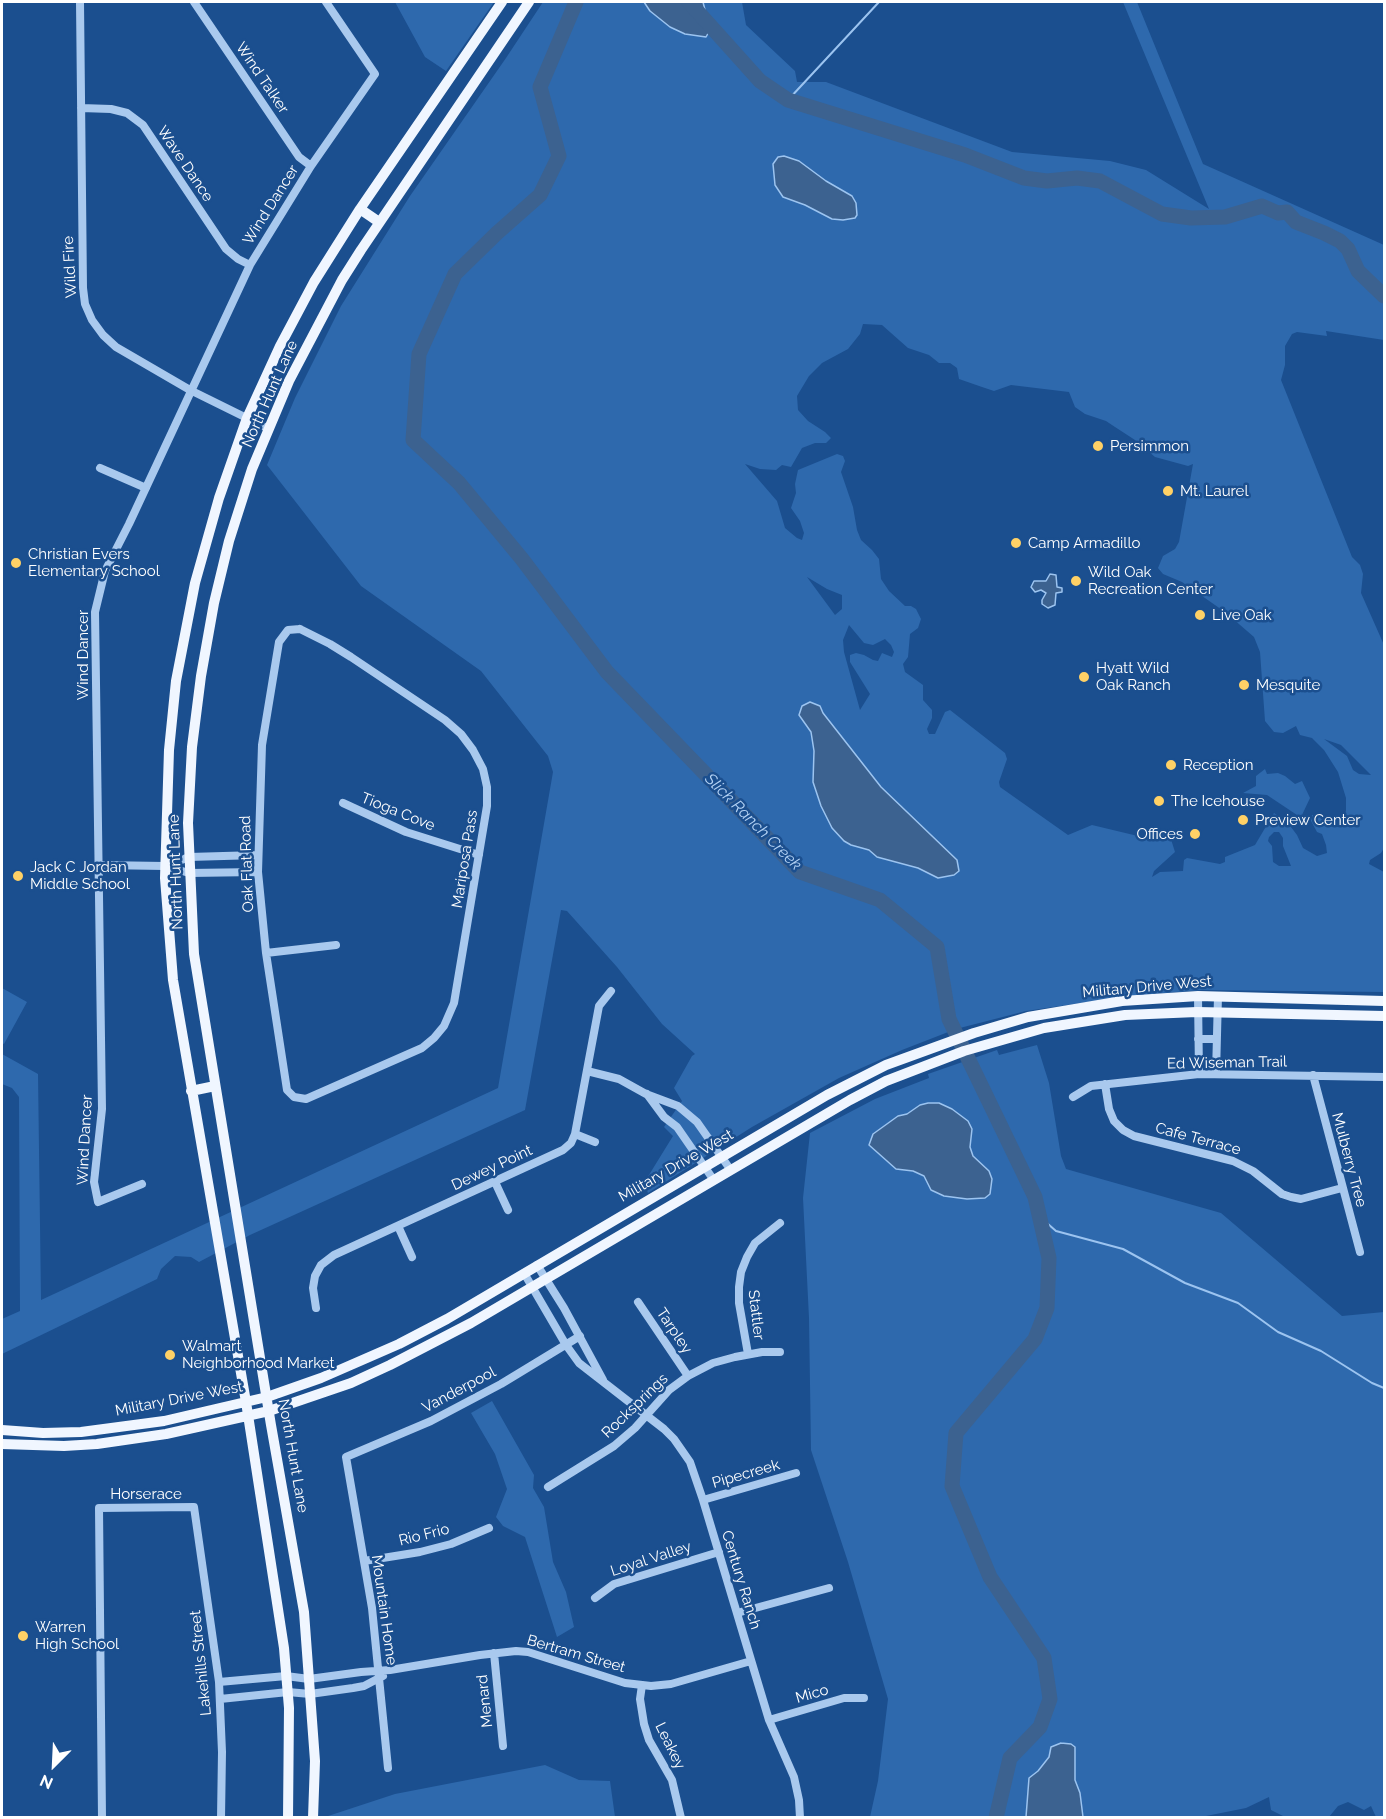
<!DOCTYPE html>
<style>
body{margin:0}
#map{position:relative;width:1386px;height:1819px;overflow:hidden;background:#1b4f8f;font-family:Raleway,sans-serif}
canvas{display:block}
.frame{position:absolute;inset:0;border:3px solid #fff;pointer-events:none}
.north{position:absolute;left:24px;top:1735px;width:60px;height:60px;-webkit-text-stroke:4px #1b4f8f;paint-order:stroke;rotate:204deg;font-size:16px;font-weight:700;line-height:24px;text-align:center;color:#fff}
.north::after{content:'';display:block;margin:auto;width:21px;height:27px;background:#fff;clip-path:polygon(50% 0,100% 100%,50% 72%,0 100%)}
</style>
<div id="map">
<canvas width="1386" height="1819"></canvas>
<div class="frame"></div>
<div class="north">N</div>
</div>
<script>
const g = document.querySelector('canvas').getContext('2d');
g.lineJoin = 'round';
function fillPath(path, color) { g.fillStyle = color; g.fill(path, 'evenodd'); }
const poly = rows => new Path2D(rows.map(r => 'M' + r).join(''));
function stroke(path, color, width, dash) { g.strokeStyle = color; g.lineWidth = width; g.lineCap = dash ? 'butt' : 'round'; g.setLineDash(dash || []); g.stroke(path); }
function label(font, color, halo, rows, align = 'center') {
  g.font = font + ' Raleway,sans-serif'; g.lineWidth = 5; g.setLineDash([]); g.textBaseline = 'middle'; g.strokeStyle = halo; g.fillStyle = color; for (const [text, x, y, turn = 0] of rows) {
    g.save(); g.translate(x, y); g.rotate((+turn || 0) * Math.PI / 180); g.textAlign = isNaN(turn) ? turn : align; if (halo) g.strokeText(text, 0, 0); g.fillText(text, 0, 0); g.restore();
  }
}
fillPath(poly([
 [395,2,494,2,446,71,425,57],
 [543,2,742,2,746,25,795,71,797,82,826,82,1012,152,1110,161,1146,170,1209,209,1123,2,1137,2,1203,164,1384,245,1384,340,1326,331,1327,336,1297,332,1292,334,1285,346,1285,365,1281,380,1352,557,1360,565,1363,574,1361,593,1384,645,1384,848,1381,853,1370,860,1369,864,1384,872,1384,992,1202,990,1136,995,1026,1011,956,1029,902,1050,839,1078,752,1127,648,1193,644,1183,673,1136,664,1127,682,1101,674,1088,692,1056,695,1054,662,1024,617,967,567,911,561,910,525,1110,250,1235,199,1262,191,1257,175,1256,161,1269,157,1279,2,1354,2,1319,20,1311,19,1097,12,1088,2,1084,2,1054,38,1074,41,1300,498,1088,553,772,548,756,481,671,361,586,267,465,295,398,341,306,410,196,506,58],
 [863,324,882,325,908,348,929,355,939,363,950,363,957,368,959,379,982,387,994,391,1011,385,1069,392,1075,407,1085,414,1106,421,1115,427,1135,440,1155,457,1188,466,1193,464,1179,542,1175,549,1163,556,1158,568,1163,574,1182,582,1225,612,1254,637,1260,652,1265,721,1274,732,1283,733,1296,726,1300,735,1312,738,1324,750,1338,772,1346,798,1346,811,1340,822,1312,815,1310,819,1317,832,1322,834,1326,845,1327,853,1317,856,1303,848,1297,835,1288,823,1274,813,1255,845,1225,857,1225,862,1220,864,1187,858,1184,860,1183,871,1160,872,1152,877,1154,871,1175,852,1169,833,1156,837,1142,837,1092,825,1068,835,1000,787,999,782,1007,759,1005,753,950,710,945,712,935,734,929,734,927,729,932,718,932,710,923,700,923,685,905,672,903,664,908,657,910,634,918,628,921,619,916,609,911,606,905,606,889,591,881,579,879,559,872,550,861,540,857,530,853,507,841,472,845,461,843,456,837,454,798,470,795,484,796,493,791,508,800,521,804,533,802,540,797,538,785,528,777,501,745,464,760,469,776,470,782,465,791,467,802,448,815,443,826,443,831,438,825,432,808,421,798,410,797,396,809,376,822,363,848,349,860,334],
 [807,577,827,589,842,595,842,609,835,615],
 [849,625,864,643,873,645,885,639,891,645,894,652,892,657,882,653,878,661,873,660,864,655,856,653,850,655,850,662,870,694,860,710,844,652,843,640],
 [1324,739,1341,745,1371,775,1359,774,1353,770,1347,756],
 [1274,832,1279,832,1283,838,1283,846,1291,866,1279,866,1273,862,1272,846,1268,841,1269,837],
 [1265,769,1267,774,1278,773,1285,776,1295,784,1302,781,1310,798,1302,815,1297,815,1267,795,1243,793,1256,786,1256,776],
 [2,988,27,1002,4,1044,2,1043],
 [1037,1045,1049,1083,1061,1156,1066,1169,1221,1213,1342,1316,1384,1312,1384,1817,1376,1817,1371,1806,1364,1810,1348,1802,1338,1806,1329,1817,1285,1817,1271,1810,1269,1797,1246,1808,1201,1817,870,1817,878,1781,888,1699,848,1562,811,1450,809,1318,803,1198,810,1133,875,1099,929,1078,928,1074,997,1050,999,1055],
 [492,1401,534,1475,533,1488,544,1507,553,1562,566,1592,574,1627,557,1637,525,1537,503,1526,496,1517,507,1489,495,1454,471,1413],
 [545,1765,579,1780,610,1781,615,1817,325,1817,395,1794]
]), '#2e69ad');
const water = poly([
 [644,2,703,2,710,30,706,37,685,34,670,27,650,11,644,2],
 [784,156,799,161,826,181,852,196,856,203,857,215,855,218,843,220,832,219,805,205,783,197,775,185,773,164,778,157,784,156],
 [1050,574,1056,575,1057,587,1062,588,1062,592,1056,593,1055,605,1048,608,1042,604,1042,600,1046,593,1041,590,1035,592,1031,587,1034,581,1046,581,1050,574],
 [810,702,820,706,823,713,881,787,957,860,959,871,954,875,938,878,918,868,877,857,869,850,851,845,844,841,832,828,821,806,813,782,814,751,811,732,799,715,802,706,810,702],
 [928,1103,939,1103,952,1109,968,1121,972,1129,970,1147,973,1156,989,1171,992,1179,990,1194,985,1198,967,1199,944,1196,931,1190,924,1176,913,1171,896,1169,869,1145,873,1134,898,1116,907,1114,920,1105,928,1103],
 [1061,1743,1071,1744,1075,1747,1075,1780,1080,1793,1083,1817,1026,1817,1029,1778,1038,1771,1049,1757,1051,1747,1061,1743]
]);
fillPath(water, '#3c6290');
stroke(water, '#9cc4f0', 1.5);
stroke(poly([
 [788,100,879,2],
 [1040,1217,1056,1231,1123,1249,1185,1283,1238,1303,1278,1332,1321,1351,1372,1383,1384,1388]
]), '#9cc4f0', 2);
stroke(poly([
 [576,2,540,87,559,156,540,195,497,233,455,274,419,354,413,440,459,483,522,559,607,672,800,872,880,900,937,947,949,1019,1035,1197,1049,1258,1047,1308,1035,1339,956,1433,952,1486,990,1577,1044,1658,1050,1699,1040,1727,1010,1758,996,1818],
 [689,2,760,81,788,100,965,155,1024,178,1047,181,1077,178,1100,181,1162,214,1191,218,1225,217,1262,206,1278,213,1287,212,1296,222,1324,233,1340,241,1348,249,1358,271,1384,296]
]), '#3c6290', 15);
stroke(poly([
 [80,2,83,288,85,304,92,320,103,335,116,347,190,390,269,429],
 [194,2,299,157,311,166],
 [81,108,111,109,127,113,143,125,226,249,238,259,250,265],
 [100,468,146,488],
 [300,629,330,644,351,657,445,720,461,734,473,750,483,769,487,787,487,806,454,1003,444,1026,434,1038,422,1048,306,1099,294,1097,287,1090,266,953,258,872,262,745,279,642,288,630,300,629],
 [343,803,406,832,479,855],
 [99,865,165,866,189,873,258,872],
 [166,866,189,857,258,855],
 [266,953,336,945],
 [1198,996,1199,1074],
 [1198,1039,1216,1039],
 [587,1071,619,1079,646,1094,678,1106,697,1122,730,1169],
 [1216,1074,1218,996],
 [1313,1075,1360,1252],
 [1105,1084,1109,1109,1114,1121,1123,1130,1134,1136,1233,1161,1253,1171,1282,1194,1291,1197,1301,1199,1342,1188],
 [647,1094,664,1117,677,1127,713,1179],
 [1073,1097,1091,1086,1199,1074,1384,1077],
 [575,1134,595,1142],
 [495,1182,508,1210],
 [142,1184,98,1202,94,1182,102,1109,95,612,105,571,129,524,250,265,311,166,375,74,326,2],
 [398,1226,412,1257],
 [537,1265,564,1308,603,1380],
 [524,1273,566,1345,579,1363,664,1429,674,1439,690,1462,703,1500,769,1720,794,1777,799,1800,800,1818],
 [638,1302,688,1376],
 [316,1308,313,1288,315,1276,321,1265,334,1255,563,1150,571,1143,575,1134,599,1006,611,991],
 [748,1354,739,1303,739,1287,741,1272,747,1257,755,1243,780,1223],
 [548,1487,614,1446,635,1428,669,1390,688,1376,713,1363,735,1357,762,1352,780,1352],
 [703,1500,796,1473],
 [364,1561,420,1552,451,1544,489,1528],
 [595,1598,614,1584,719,1552],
 [737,1613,829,1588],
 [494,1653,503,1746],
 [219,1682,286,1676,309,1679,361,1672,390,1670,480,1655,516,1651,528,1652,625,1683,651,1686,671,1684,751,1661],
 [642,1685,640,1699,644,1724,649,1740,672,1780,681,1818],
 [220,1699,288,1692,310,1694,353,1688,364,1686,383,1676],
 [769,1720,844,1698,864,1698],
 [388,1768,372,1608,346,1457,431,1421,501,1384,580,1336],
 [102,1818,99,1508,194,1507,219,1682,222,1752,221,1818]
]), '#a9c9ee', 8);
stroke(poly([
 [360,209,379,222],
 [191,1091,215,1086],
 [2,1430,43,1433,81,1432,164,1421,267,1397,321,1378,399,1344,447,1319,827,1095,886,1065,974,1033,1028,1017,1122,1001,1198,996,1384,1001],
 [2,1444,64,1446,97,1444,166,1434,269,1411,351,1383,390,1365,471,1323,850,1100,886,1081,964,1051,1044,1028,1125,1015,1197,1012,1384,1016],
 [288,1818,289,1708,284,1648,246,1402,173,980,165,878,169,750,176,681,195,583,219,498,247,418,280,346,314,282,360,209,502,2],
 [313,1818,315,1761,304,1612,271,1425,194,954,188,823,192,747,201,676,214,603,229,541,252,469,289,381,342,280,361,250,529,2]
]), '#f0f6ff', 10);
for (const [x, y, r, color] of [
 [1098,446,6,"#ffd166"],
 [1168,491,6,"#ffd166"],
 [1016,543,6,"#ffd166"],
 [16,563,6,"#ffd166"],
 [1076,581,6,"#ffd166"],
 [1200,615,6,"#ffd166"],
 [1084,677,6,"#ffd166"],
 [1244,685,6,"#ffd166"],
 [1171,765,6,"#ffd166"],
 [1159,801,6,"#ffd166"],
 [1243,820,6,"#ffd166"],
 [1195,834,6,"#ffd166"],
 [18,876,6,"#ffd166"],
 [170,1355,6,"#ffd166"],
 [23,1636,6,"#ffd166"]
]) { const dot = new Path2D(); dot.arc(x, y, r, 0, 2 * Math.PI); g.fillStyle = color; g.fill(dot); stroke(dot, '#1b4f8f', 2); }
label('15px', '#fff', '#1b4f8f', [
 ["Wind Talker",262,78,56],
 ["Wave Dance",185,164,56],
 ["Wind Dancer",271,205,-58],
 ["Wild Fire",70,267,-93],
 ["North Hunt Lane",270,394,-66],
 ["Wind Dancer",83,655,-90],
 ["Tioga Cove",398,812,22],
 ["Mariposa Pass",465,859,-81],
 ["Oak Flat Road",247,864,-92],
 ["North Hunt Lane",176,872,-92],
 ["Military Drive West",1147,987,-5],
 ["Ed Wiseman Trail",1227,1063,-1],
 ["Cafe Terrace",1198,1139,15],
 ["Wind Dancer",85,1140,-87],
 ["Mulberry Tree",1349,1160,75],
 ["Military Drive West",676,1166,-30],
 ["Dewey Point",492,1168,-25],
 ["Stattler",756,1315,83],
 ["Tarpley",674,1331,56],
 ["Vanderpool",459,1390,-28],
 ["Military Drive West",179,1399,-11],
 ["Rocksprings",635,1406,-44],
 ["North Hunt Lane",293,1456,80],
 ["Pipecreek",746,1474,-16],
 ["Horserace",146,1494],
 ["Rio Frio",424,1535,-14],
 ["Loyal Valley",651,1559,-18],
 ["Century Ranch",741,1580,73],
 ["Mountain Home",384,1610,82],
 ["Bertram Street",576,1654,16],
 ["Lakehills Street",201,1663,-96],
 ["Mico",812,1694,-16],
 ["Menard",485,1701,-96],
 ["Leakey",670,1746,64]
]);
label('15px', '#fff', '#1b4f8f', [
 ["Persimmon",1110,446],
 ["Mt. Laurel",1180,491],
 ["Camp Armadillo",1028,543],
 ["Christian Evers",28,554],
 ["Elementary School",28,571],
 ["Wild Oak",1088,572],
 ["Recreation Center",1088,589],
 ["Live Oak",1212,615],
 ["Hyatt Wild",1096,668],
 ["Oak Ranch",1096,685],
 ["Mesquite",1256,685],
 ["Reception",1183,765],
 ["The Icehouse",1171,801],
 ["Preview Center",1255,820],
 ["Offices",1183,834,"right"],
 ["Jack C Jordan",30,867],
 ["Middle School",30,884],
 ["Walmart",182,1346],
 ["Neighborhood Market",182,1363],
 ["Warren",35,1627],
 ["High School",35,1644]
], 'left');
label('italic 16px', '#b5d3f5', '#1b4f8f', [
 ["Slick Ranch Creek",753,822,45]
]);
</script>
